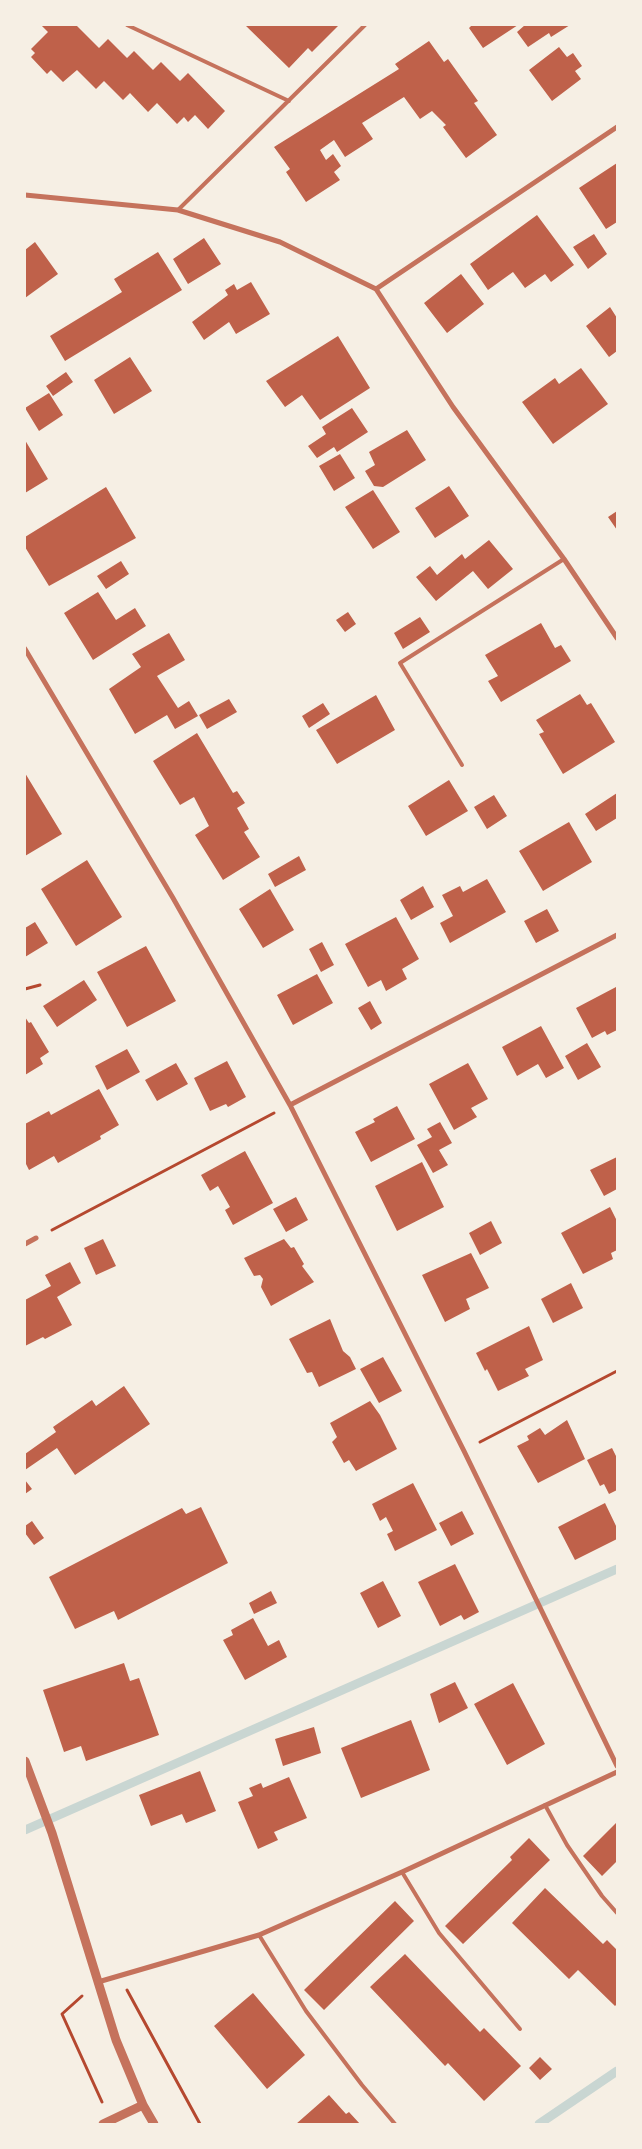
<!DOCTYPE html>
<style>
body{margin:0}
#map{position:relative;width:642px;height:2149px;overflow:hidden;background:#f6efe4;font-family:Lora,serif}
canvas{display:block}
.frame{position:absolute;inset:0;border:26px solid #f6efe4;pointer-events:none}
</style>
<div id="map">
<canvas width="642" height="2149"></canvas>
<div class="frame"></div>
</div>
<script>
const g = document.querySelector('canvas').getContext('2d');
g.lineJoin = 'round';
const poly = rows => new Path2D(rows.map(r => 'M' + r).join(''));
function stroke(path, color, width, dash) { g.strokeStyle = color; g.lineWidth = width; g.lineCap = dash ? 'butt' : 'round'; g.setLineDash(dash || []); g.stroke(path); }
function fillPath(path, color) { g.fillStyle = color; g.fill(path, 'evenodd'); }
stroke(poly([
 [25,1830,617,1569],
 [539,2124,617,2071]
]), '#c9d6d2', 9);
fillPath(poly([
 [41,25,76,25,99,48,108,39,127,58,134,51,153,70,161,62,180,81,188,73,225,111,208,129,195,115,188,122,184,117,177,124,157,103,148,112,130,93,123,100,104,81,96,89,77,70,63,82,51,70,47,74,31,57,35,53,31,49,48,32],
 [245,25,339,25,312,52,308,48,289,68],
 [472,25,518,25,483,48,469,28],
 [525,25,570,25,551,37,549,33,528,47,517,32],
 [429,41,444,62,448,59,478,101,474,103,497,135,466,158,443,127,446,125,432,111,420,119,404,97,362,123,373,139,345,157,334,140,320,150,326,160,333,154,341,166,334,172,340,180,306,202,286,172,290,169,274,147,399,69,395,64],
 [559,47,567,57,573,53,582,66,575,71,581,79,552,101,529,70],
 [617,163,617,222,606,229,579,188],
 [537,215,574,265,551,282,545,274,525,288,513,272,488,290,470,264],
 [594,234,607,254,588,269,573,247],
 [204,238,221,264,188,284,173,259],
 [35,242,58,274,25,298,25,250],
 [158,252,182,290,65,361,50,336,122,292,114,279],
 [461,274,484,304,447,333,424,303],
 [251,282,270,314,236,334,229,322,204,340,192,322,228,295,225,290,234,284,237,290],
 [610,307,617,318,617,351,609,357,586,326],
 [338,336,370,388,320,420,302,395,285,407,266,381],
 [130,357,152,391,114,414,94,380],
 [581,368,608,404,553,444,522,402,555,378,559,384],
 [66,372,73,382,53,396,46,386],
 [49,393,63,415,39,431,25,408],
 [352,408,368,432,337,452,334,447,317,458,308,446,326,434,322,427],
 [407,430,426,460,383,487,374,486,365,471,375,465,369,452],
 [25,440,48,479,25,493],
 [340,454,355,478,334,491,319,466],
 [449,486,469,516,435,538,415,508],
 [106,487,136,538,49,586,25,547,25,537],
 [373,490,400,532,373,549,345,507],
 [617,511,617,530,608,517],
 [489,540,513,569,488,589,473,571,436,601,416,577,430,566,437,575,462,554,465,559],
 [121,561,129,574,106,589,97,576],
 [98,592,116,620,135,608,146,626,93,660,64,613],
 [348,612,356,624,345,632,336,620],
 [420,617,430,632,403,649,394,633],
 [541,623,555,648,561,645,571,661,501,702,488,681,498,676,485,655],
 [169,633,185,660,157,676,178,708,189,701,198,716,175,729,167,715,135,734,109,689,141,667,132,654],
 [580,694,587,705,591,703,615,742,563,774,539,734,544,732,536,720],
 [376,695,395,730,337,764,316,730],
 [229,699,237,712,207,729,199,715],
 [323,703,330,714,309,728,302,716],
 [197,733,233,793,237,791,245,803,237,808,249,829,244,832,260,857,223,880,195,835,209,826,194,797,180,805,153,761],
 [25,773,62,834,25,856],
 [449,780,468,811,426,836,408,806],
 [617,793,617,818,596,831,585,814],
 [494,795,507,816,487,829,474,807],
 [569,822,592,862,543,891,519,851],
 [299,856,306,870,275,887,268,874],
 [87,860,122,917,76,946,41,889],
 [487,879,506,912,450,943,440,923,453,916,442,895,460,886,463,892],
 [423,886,434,907,411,920,400,900],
 [270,889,294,930,263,948,239,909],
 [547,909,559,931,536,943,524,921],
 [396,917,419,959,402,969,407,979,386,991,381,980,368,987,345,944],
 [35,922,48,943,25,957,25,928],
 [322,942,334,965,321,972,309,949],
 [146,946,176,1001,127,1027,97,972],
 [317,974,333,1003,293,1025,277,995],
 [84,980,97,1000,57,1027,43,1006],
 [616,987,617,1030,607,1035,605,1031,592,1038,576,1008],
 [370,1001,382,1023,371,1030,358,1008],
 [25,1017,29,1023,31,1022,49,1052,40,1058,43,1064,25,1075],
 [541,1026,564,1068,546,1078,538,1064,517,1076,502,1047],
 [587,1043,601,1067,578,1080,565,1056],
 [127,1049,140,1072,107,1090,95,1066],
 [227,1061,246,1097,228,1107,226,1104,210,1111,194,1078],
 [176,1063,188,1084,157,1101,145,1080],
 [468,1063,488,1099,471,1108,477,1117,454,1130,429,1084],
 [99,1089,119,1125,100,1136,101,1139,58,1163,54,1156,29,1170,25,1162,25,1124,49,1111,51,1115],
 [397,1106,415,1139,371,1162,355,1132,375,1122,373,1119],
 [440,1122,452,1143,439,1150,448,1165,433,1173,417,1145,432,1137,427,1129],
 [245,1151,273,1203,233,1225,225,1210,230,1207,218,1186,210,1191,201,1175],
 [617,1157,617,1189,604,1196,590,1170],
 [422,1162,444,1207,397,1231,375,1186],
 [296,1197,308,1220,286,1232,273,1209],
 [610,1207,617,1221,617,1250,611,1253,613,1259,583,1274,561,1233],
 [491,1221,502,1243,480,1255,469,1233],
 [103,1239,116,1266,96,1275,84,1248],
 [284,1239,291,1248,294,1247,304,1264,302,1266,314,1282,271,1306,261,1287,263,1279,260,1275,254,1276,244,1258],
 [471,1253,489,1288,466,1299,470,1309,445,1322,422,1275],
 [70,1262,81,1283,57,1297,72,1325,45,1339,43,1337,25,1346,25,1300,51,1286,45,1275],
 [571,1283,583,1308,553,1323,541,1299],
 [330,1319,343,1351,350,1357,356,1369,319,1387,312,1372,307,1373,289,1339],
 [529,1326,543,1360,525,1369,529,1376,498,1391,487,1369,485,1371,476,1353],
 [383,1357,402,1391,379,1403,360,1369],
 [124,1386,150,1424,75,1475,57,1448,25,1470,25,1454,56,1432,53,1427,92,1400,96,1406],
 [370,1401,380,1415,397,1449,356,1471,349,1460,344,1463,332,1442,337,1437,330,1423],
 [567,1420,585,1459,538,1483,517,1446,529,1440,527,1436,540,1428,545,1435],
 [612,1448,617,1458,617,1490,609,1494,604,1484,600,1486,587,1460],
 [25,1480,32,1489,25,1494],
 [413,1483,437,1530,395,1551,387,1534,393,1531,386,1517,380,1521,372,1504],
 [605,1503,617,1528,617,1539,575,1560,558,1527],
 [201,1507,228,1563,118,1620,114,1611,75,1629,49,1577,182,1508,186,1514],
 [462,1511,474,1534,451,1546,439,1523],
 [32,1521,44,1538,34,1545,25,1533,25,1526],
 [455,1564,479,1612,464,1620,461,1615,440,1626,418,1582],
 [383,1581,401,1616,378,1628,360,1593],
 [271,1591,277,1603,254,1614,249,1603],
 [253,1618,268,1646,279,1640,287,1657,245,1680,223,1640,233,1635,231,1630],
 [124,1663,130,1681,139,1678,159,1735,86,1761,81,1746,64,1752,43,1690],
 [455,1682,468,1708,439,1723,430,1694],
 [513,1683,545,1744,507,1765,474,1704],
 [411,1720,430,1770,361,1798,341,1748],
 [314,1727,321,1753,283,1766,275,1739],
 [200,1771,216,1811,186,1823,182,1814,151,1826,139,1795],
 [289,1777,307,1818,274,1832,278,1840,258,1849,238,1802,253,1796,249,1788,261,1783,263,1788],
 [617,1822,617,1861,602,1876,583,1856],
 [529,1838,550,1860,463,1944,445,1926,512,1860,510,1857],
 [545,1888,603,1944,607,1940,617,1950,617,2004,615,2006,578,1970,569,1979,512,1923],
 [395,1901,414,1921,324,2010,304,1990],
 [405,1954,480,2032,484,2028,521,2066,484,2101,448,2063,445,2066,370,1987],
 [253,1993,305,2055,267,2089,214,2026],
 [540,2057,552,2069,540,2080,529,2068],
 [329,2095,346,2114,349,2112,360,2124,296,2124]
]), '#bf614a');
stroke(poly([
 [25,989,40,985],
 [52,1230,274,1113],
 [480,1442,617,1371],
 [127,1990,200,2124],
 [82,1996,62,2014,102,2102]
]), '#b5482f', 3);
stroke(poly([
 [127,25,289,101],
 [178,210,365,25],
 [462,765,400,663,564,559],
 [545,1805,567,1845,602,1896,617,1913],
 [402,1872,439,1933,520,2029],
 [259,1935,306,2011,362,2085,395,2124]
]), '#c5725c', 4);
stroke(poly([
 [25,195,178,210,280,242,376,289,453,407,564,559,617,638],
 [376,289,617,127],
 [25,649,173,898,290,1105,464,1451,617,1766],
 [290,1105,617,935],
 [25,1244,36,1238],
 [98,1982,259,1935,402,1872,617,1772]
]), '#c5725c', 5);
stroke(poly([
 [25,1761,52,1833,116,2040,143,2105,154,2124],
 [103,2124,143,2105]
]), '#c5725c', 9);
</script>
